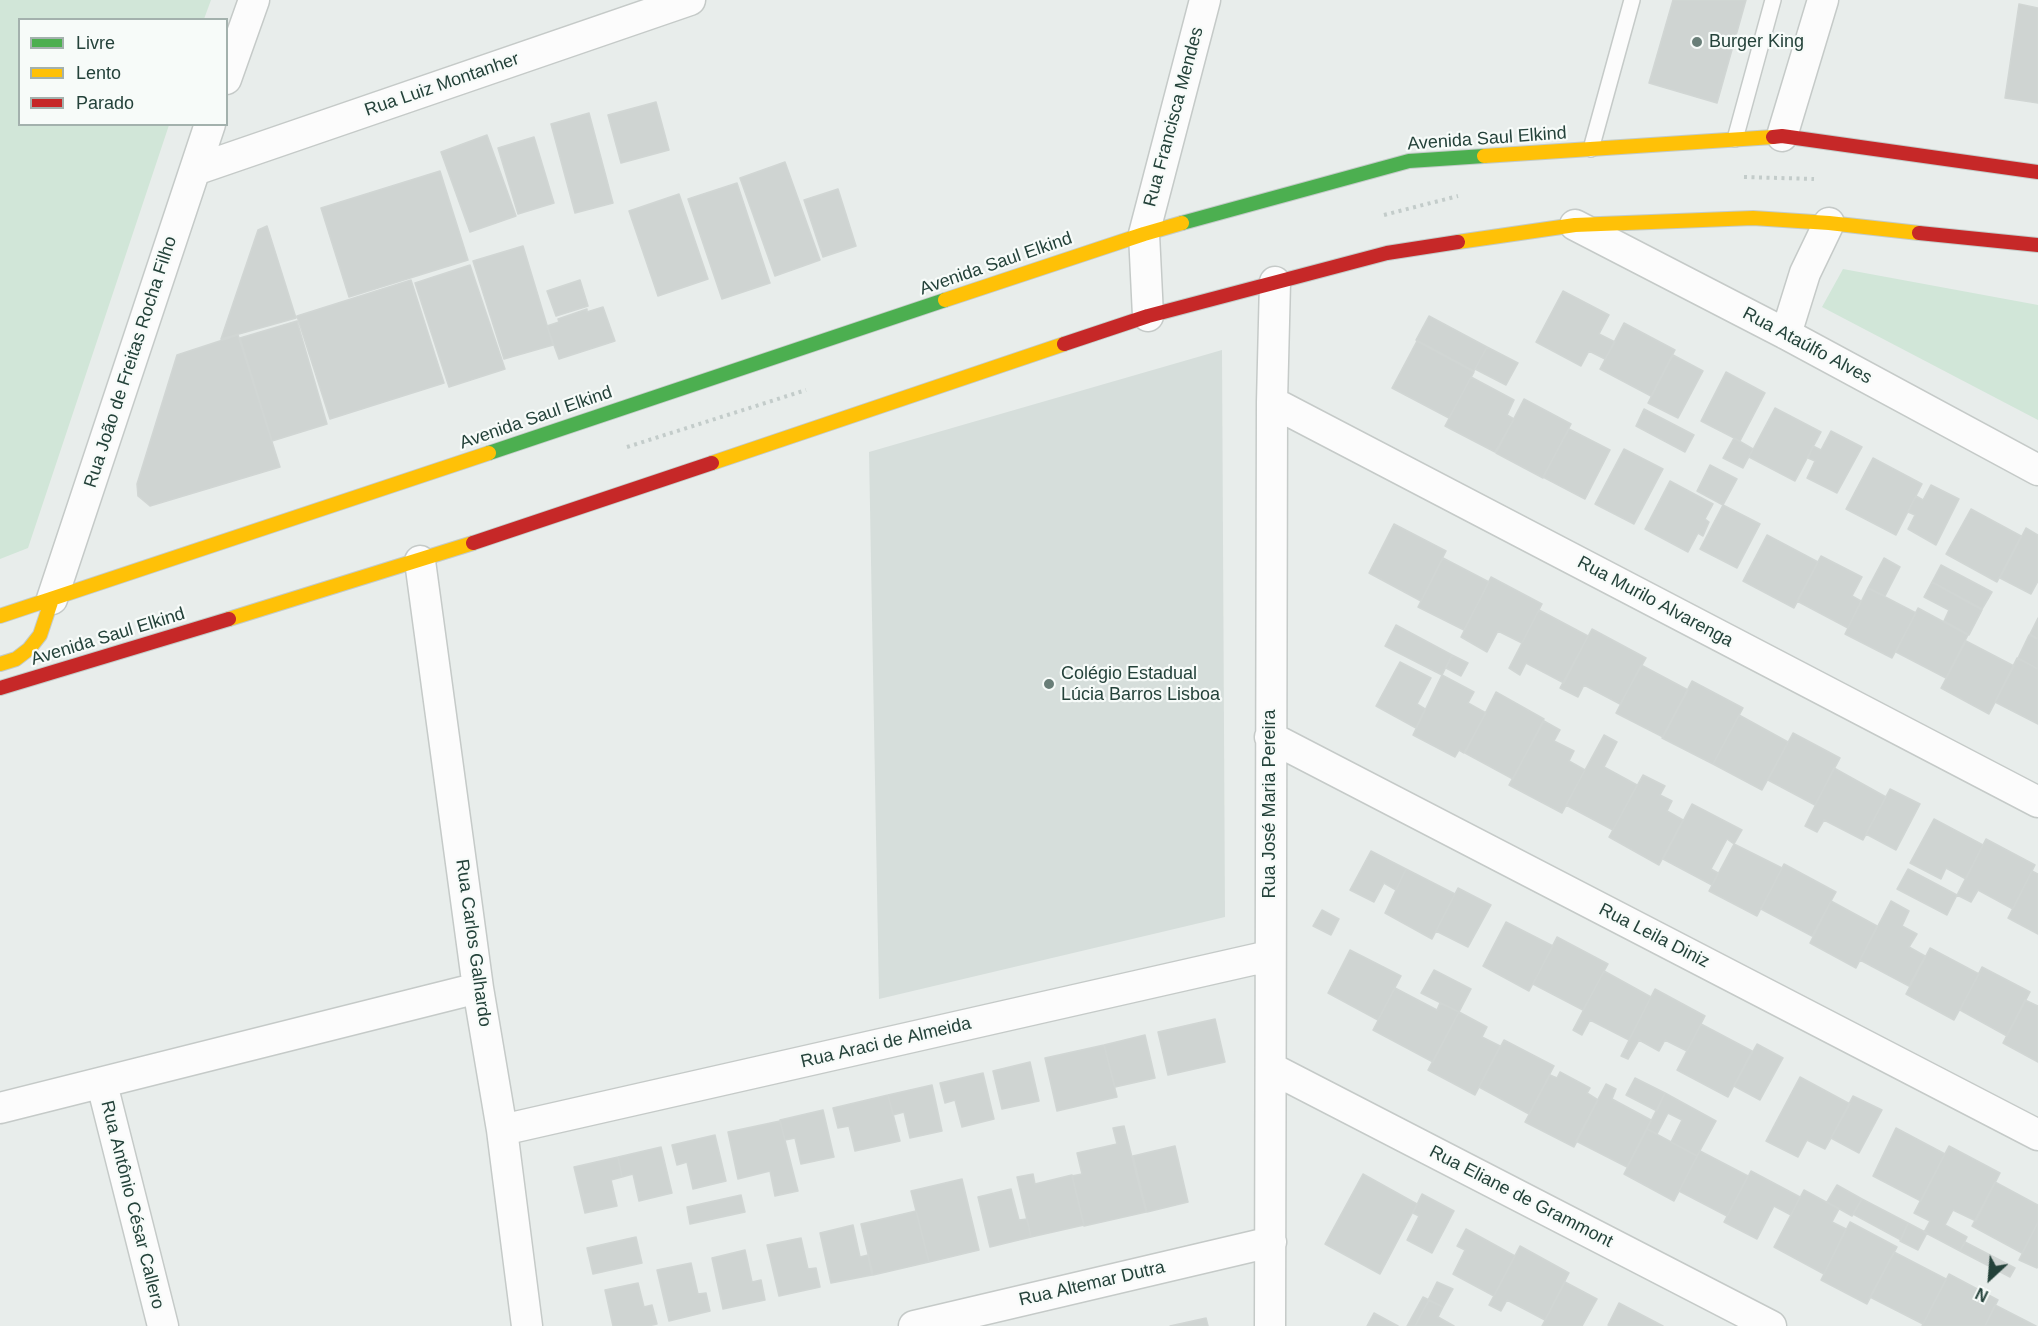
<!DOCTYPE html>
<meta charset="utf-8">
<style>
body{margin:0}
#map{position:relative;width:2038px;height:1326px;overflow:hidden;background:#e8edeb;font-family:Arial,sans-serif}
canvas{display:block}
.legend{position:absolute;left:18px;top:18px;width:210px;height:108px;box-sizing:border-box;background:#f7fbf9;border:2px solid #a3b1ad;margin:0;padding:8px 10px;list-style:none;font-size:18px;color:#24423a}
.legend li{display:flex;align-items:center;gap:12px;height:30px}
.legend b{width:30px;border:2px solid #a3b1ad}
.north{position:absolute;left:1960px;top:1248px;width:60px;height:60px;-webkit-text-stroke:4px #f7fbf9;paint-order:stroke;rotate:206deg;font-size:16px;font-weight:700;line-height:24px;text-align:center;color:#24423a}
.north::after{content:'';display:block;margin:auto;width:21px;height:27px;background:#24423a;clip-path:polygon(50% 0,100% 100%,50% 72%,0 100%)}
</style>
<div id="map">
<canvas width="2038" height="1326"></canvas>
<ul class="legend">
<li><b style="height:8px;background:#4caf50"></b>Livre</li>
<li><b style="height:8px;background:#ffc107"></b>Lento</li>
<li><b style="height:8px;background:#c62828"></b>Parado</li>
</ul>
<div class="north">N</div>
</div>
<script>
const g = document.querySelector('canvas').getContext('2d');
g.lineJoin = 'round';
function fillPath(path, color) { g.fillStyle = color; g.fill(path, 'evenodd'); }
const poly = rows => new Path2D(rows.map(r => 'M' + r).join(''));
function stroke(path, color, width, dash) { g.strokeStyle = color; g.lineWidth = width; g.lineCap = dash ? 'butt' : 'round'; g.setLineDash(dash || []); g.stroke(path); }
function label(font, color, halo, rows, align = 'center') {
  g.font = font + ' Arial,sans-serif'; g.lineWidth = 4.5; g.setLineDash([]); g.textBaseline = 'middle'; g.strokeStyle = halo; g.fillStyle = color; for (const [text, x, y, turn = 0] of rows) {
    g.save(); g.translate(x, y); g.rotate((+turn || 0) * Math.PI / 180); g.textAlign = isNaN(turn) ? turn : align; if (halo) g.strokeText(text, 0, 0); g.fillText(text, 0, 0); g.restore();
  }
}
fillPath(poly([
 [1222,350,1225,917,879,999,869,452]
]), '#d6dedb');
fillPath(poly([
 [0,0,211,0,204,19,20,20,20,124,169,125,28,548,0,559],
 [1843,269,2038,305,2038,420,1822,307]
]), '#d1e6d8');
const building = poly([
 [1673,0,1746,0,1717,103,1649,83,1673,0],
 [2019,4,2038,8,2038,103,2005,98,2019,4],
 [656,102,669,150,621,163,608,115,656,102],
 [589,113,613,203,575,213,551,124,589,113],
 [487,135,516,216,470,232,441,152,487,135],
 [534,137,554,203,518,214,498,148,534,137],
 [785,162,820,260,775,276,740,178,785,162],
 [440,171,468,260,349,297,321,208,440,171],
 [737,183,770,283,722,299,688,199,737,183],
 [838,189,856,246,823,257,804,200,838,189],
 [679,194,708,279,658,296,629,211,679,194],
 [267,226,296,318,221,339,258,230,267,226],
 [523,246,553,345,504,359,473,261,523,246],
 [470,265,505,369,449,387,415,283,470,265],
 [411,280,444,383,330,419,297,316,411,280],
 [580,280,588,306,556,316,547,291,580,280],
 [1563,291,1609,315,1599,334,1615,342,1605,359,1589,351,1581,366,1536,342,1563,291],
 [603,307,615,341,559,359,547,326,559,322,558,319,587,309,587,312,603,307],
 [1429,316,1487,347,1474,371,1416,340,1429,316],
 [297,321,327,424,272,441,240,338,297,321],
 [1624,323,1675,350,1651,396,1600,369,1624,323],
 [238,335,280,467,150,506,138,496,137,484,177,355,238,335],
 [1417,341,1474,372,1449,418,1392,388,1417,341],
 [1487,347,1518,363,1506,385,1475,369,1487,347],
 [1673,355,1703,371,1678,418,1648,403,1673,355],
 [1726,372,1765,393,1740,441,1701,421,1726,372],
 [1471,377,1514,400,1507,415,1514,419,1495,452,1445,426,1471,377],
 [1524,399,1571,424,1543,478,1496,453,1524,399],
 [1775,408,1821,432,1795,481,1749,457,1775,408],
 [1644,409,1694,435,1685,452,1636,426,1644,409],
 [1569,429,1610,450,1585,499,1543,477,1569,429],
 [1831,431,1862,447,1837,493,1807,478,1815,461,1808,458,1813,446,1821,450,1831,431],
 [1734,438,1753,449,1743,468,1723,458,1734,438],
 [1624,449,1663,469,1634,524,1595,504,1624,449],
 [1873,458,1922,484,1896,535,1846,509,1873,458],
 [1710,465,1737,479,1723,505,1697,491,1710,465],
 [1670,481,1713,504,1705,519,1709,522,1703,536,1698,533,1688,552,1645,529,1670,481],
 [1931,485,1959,499,1936,545,1908,529,1915,515,1908,512,1916,496,1923,500,1931,485],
 [1723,505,1760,524,1737,568,1700,549,1723,505],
 [1971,509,2021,536,1997,582,1946,554,1971,509],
 [1394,524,1446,551,1421,601,1369,573,1394,524],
 [2026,528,2038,535,2038,581,2031,594,2000,578,2026,528],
 [1767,535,1818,562,1794,608,1743,581,1767,535],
 [1821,556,1862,577,1852,596,1861,601,1848,628,1797,601,1821,556],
 [1443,558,1489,582,1464,630,1418,607,1443,558],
 [1884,558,1900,567,1885,596,1868,588,1884,558],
 [1941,565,1992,592,1982,609,1932,582,1941,565],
 [1491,577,1542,604,1522,643,1498,631,1487,652,1461,637,1491,577],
 [1932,582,1982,610,1969,635,1944,621,1949,610,1924,597,1932,582],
 [1868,588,1916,613,1892,658,1845,634,1868,588],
 [1918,608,1968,635,1946,678,1896,652,1918,608],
 [1539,610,1588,636,1564,683,1526,663,1520,675,1509,668,1539,610],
 [2038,618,2038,639,2030,634,2038,618],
 [1396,625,1452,655,1442,675,1385,646,1396,625],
 [1592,629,1646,658,1620,704,1584,685,1578,697,1560,688,1592,629],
 [2029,635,2038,639,2038,669,2018,658,2029,635],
 [1966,641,2014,666,1989,714,1941,688,1966,641],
 [1452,655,1468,663,1461,676,1446,668,1452,655],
 [2017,658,2038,669,2038,724,1995,702,2017,658],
 [1400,662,1431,678,1417,704,1425,709,1416,728,1376,706,1400,662],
 [1641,665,1688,690,1663,737,1616,713,1641,665],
 [1442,675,1474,692,1468,703,1486,713,1464,753,1459,750,1455,757,1413,735,1442,675],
 [1692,681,1743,708,1713,764,1662,738,1692,681],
 [1496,692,1544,719,1513,779,1465,753,1496,692],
 [1739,715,1788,742,1762,790,1713,764,1739,715],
 [1544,721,1560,730,1554,741,1574,751,1569,761,1585,770,1562,813,1509,785,1544,721],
 [1793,733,1840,758,1815,805,1768,780,1793,733],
 [1604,735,1617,742,1604,767,1637,785,1613,830,1566,805,1604,735],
 [1834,768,1886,797,1863,840,1824,820,1817,832,1805,826,1834,768],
 [1643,775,1665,786,1660,795,1672,801,1667,811,1683,820,1659,865,1609,837,1643,775],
 [1890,789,1920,804,1896,850,1866,834,1890,789],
 [1692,804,1742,830,1734,844,1727,839,1711,869,1718,873,1712,885,1663,859,1692,804],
 [1934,819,1983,845,1966,879,1946,868,1941,879,1910,863,1934,819],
 [1986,839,2035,865,2013,909,1978,890,1971,902,1957,895,1986,839],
 [1734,844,1782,868,1757,916,1709,891,1734,844],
 [1371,851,1406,869,1396,890,1384,883,1374,902,1350,890,1371,851],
 [1784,864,1836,892,1812,936,1761,909,1784,864],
 [1406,869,1455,894,1432,939,1385,913,1406,869],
 [1908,869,1957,895,1947,915,1897,889,1908,869],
 [2032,871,2038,874,2038,934,2008,918,2032,871],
 [1458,888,1491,905,1468,947,1436,931,1458,888],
 [1831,901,1877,926,1856,968,1810,943,1831,901],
 [1891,901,1909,911,1902,926,1917,934,1909,947,1925,956,1909,986,1860,960,1891,901],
 [1322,910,1339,919,1331,935,1313,926,1322,910],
 [1506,922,1553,946,1529,991,1483,966,1506,922],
 [1557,937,1608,964,1583,1010,1533,984,1557,937],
 [1930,948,1979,974,1954,1020,1906,994,1930,948],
 [1350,950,1401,976,1378,1020,1328,993,1350,950],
 [1982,967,2030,992,2007,1036,1960,1010,1982,967],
 [1434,970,1471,989,1459,1012,1421,993,1434,970],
 [1604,971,1651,997,1629,1040,1590,1020,1582,1035,1573,1030,1604,971],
 [1395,988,1437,1010,1440,1003,1459,1012,1433,1062,1373,1030,1395,988],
 [1655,989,1705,1016,1687,1051,1665,1040,1659,1051,1639,1040,1628,1059,1621,1056,1655,989],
 [2025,1000,2038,1006,2038,1062,2003,1043,2025,1000],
 [1459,1012,1487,1027,1482,1037,1500,1046,1475,1095,1428,1070,1459,1012],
 [1215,1019,1225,1062,1168,1075,1158,1032,1215,1019],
 [1701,1024,1752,1051,1728,1097,1677,1070,1701,1024],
 [1145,1035,1155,1078,1115,1087,1104,1045,1145,1035],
 [1504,1040,1554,1066,1529,1114,1479,1087,1504,1040],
 [1757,1044,1783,1058,1760,1100,1734,1086,1757,1044],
 [1104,1045,1117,1097,1057,1111,1045,1058,1104,1045],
 [1030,1062,1039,1101,1002,1109,993,1071,1030,1062],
 [1560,1072,1590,1088,1587,1093,1598,1100,1574,1147,1525,1122,1550,1075,1557,1078,1560,1072],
 [983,1073,994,1119,962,1127,955,1100,945,1103,940,1083,983,1073],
 [1800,1077,1850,1104,1825,1149,1807,1140,1798,1157,1766,1141,1800,1077],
 [1635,1078,1665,1093,1657,1111,1626,1095,1635,1078],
 [1606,1084,1616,1089,1612,1099,1651,1120,1627,1167,1576,1141,1606,1084],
 [932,1085,942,1131,910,1138,904,1112,893,1115,888,1095,932,1085],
 [1665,1093,1716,1121,1697,1156,1671,1142,1682,1120,1668,1113,1657,1134,1647,1129,1665,1093],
 [888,1095,900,1141,855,1151,849,1126,838,1128,833,1108,888,1095],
 [1853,1096,1882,1110,1859,1153,1831,1138,1853,1096],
 [823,1110,834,1157,801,1164,795,1138,785,1140,780,1120,823,1110],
 [780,1121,798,1191,775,1196,770,1171,738,1179,728,1132,780,1121],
 [1124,1126,1146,1212,1084,1226,1072,1176,1082,1174,1077,1153,1117,1144,1113,1128,1124,1126],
 [1896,1128,1945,1154,1921,1201,1873,1176,1896,1128],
 [1647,1129,1697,1156,1674,1201,1624,1174,1647,1129],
 [715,1135,726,1181,693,1189,687,1162,677,1165,672,1145,715,1135],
 [1175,1146,1188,1202,1147,1212,1133,1156,1175,1146],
 [1949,1146,2000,1173,1976,1221,1953,1210,1945,1225,1967,1237,1960,1251,1924,1232,1930,1221,1914,1213,1949,1146],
 [661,1147,672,1193,639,1201,633,1174,622,1177,618,1157,661,1147],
 [1700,1151,1748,1176,1727,1216,1679,1191,1700,1151],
 [618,1157,622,1177,611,1180,617,1206,585,1213,574,1167,618,1157],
 [1751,1171,1800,1197,1791,1215,1774,1206,1757,1239,1724,1222,1751,1171],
 [1033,1174,1035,1184,1072,1175,1084,1225,1031,1237,1017,1177,1033,1174],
 [1363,1174,1417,1204,1380,1274,1325,1244,1363,1174],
 [962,1179,979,1250,929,1262,911,1191,962,1179],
 [1995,1182,2038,1205,2038,1222,2022,1253,1972,1226,1995,1182],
 [1837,1185,1862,1199,1852,1216,1827,1202,1837,1185],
 [1011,1189,1019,1220,1027,1219,1031,1237,990,1247,978,1197,1011,1189],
 [1804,1190,1839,1209,1832,1222,1846,1229,1824,1274,1774,1247,1804,1190],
 [1422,1194,1454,1211,1432,1253,1407,1240,1419,1216,1413,1213,1422,1194],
 [741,1195,745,1212,690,1224,687,1207,741,1195],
 [1862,1199,1908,1223,1901,1240,1853,1214,1862,1199],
 [916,1211,929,1262,873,1275,861,1224,916,1211],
 [1850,1222,1897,1247,1867,1304,1821,1280,1850,1222],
 [2038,1222,2038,1266,2037,1268,2019,1260,2038,1222],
 [1908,1223,1927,1233,1918,1250,1900,1241,1908,1223],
 [853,1225,860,1257,868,1255,872,1275,831,1283,820,1233,853,1225],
 [1466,1229,1515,1256,1494,1296,1453,1274,1465,1250,1457,1246,1466,1229],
 [636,1237,642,1263,593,1274,587,1248,636,1237],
 [801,1238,808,1269,816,1268,820,1287,779,1296,767,1245,801,1238],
 [1965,1242,2015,1268,2010,1277,1960,1251,1965,1242],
 [1520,1246,1569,1273,1545,1320,1507,1300,1501,1311,1489,1305,1520,1246],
 [745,1250,752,1282,761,1280,765,1300,723,1309,712,1258,745,1250],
 [1894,1252,1946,1279,1923,1324,1870,1297,1894,1252],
 [691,1263,698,1294,706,1293,710,1311,669,1321,657,1270,691,1263],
 [1949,1274,1998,1300,1985,1326,1922,1326,1949,1274],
 [1437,1282,1453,1289,1443,1307,1428,1300,1437,1282],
 [1565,1282,1597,1299,1582,1326,1542,1326,1565,1282],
 [638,1283,644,1307,652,1305,657,1324,648,1326,613,1326,605,1290,638,1283],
 [1423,1297,1429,1300,1415,1326,1407,1326,1423,1297],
 [1429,1300,1443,1307,1438,1317,1454,1326,1415,1326,1429,1300],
 [1619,1303,1663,1326,1609,1326,1608,1325,1619,1303],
 [1995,1305,2036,1326,1985,1326,1995,1305],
 [1374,1313,1398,1326,1367,1326,1374,1313],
 [1206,1318,1208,1326,1170,1326,1206,1318]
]);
fillPath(building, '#cfd4d2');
stroke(building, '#d1d6d4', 1.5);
const lane = poly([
 [1735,139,1773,0],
 [1591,149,1632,0]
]);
const street = poly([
 [226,79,254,0],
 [1782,136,1823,0],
 [195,170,690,0],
 [1575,225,1786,334,2038,470],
 [1148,316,1144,234,1205,0],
 [1786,334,1805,273,1829,223],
 [1272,402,2038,802],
 [420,561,478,988,502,1130,527,1326],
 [52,599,210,124],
 [1270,737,2038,1135],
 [1271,1068,1771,1326],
 [102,1084,163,1326],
 [0,1108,478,988],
 [502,1130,1269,956],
 [914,1326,1271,1242],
 [1270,1326,1272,402,1275,282]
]);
const fast = poly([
 [1182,223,1409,161,1484,156],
 [489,453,945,300]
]);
const slow = poly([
 [1484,156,1773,137],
 [1458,242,1575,225,1753,218,1829,223,1919,233],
 [945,300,1144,234,1182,223],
 [712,463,1064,344],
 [0,616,489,453],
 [229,619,473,543],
 [0,664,16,659,29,649,40,635,52,599]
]);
const jam = poly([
 [1773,137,1782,136,2038,172],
 [1919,233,2038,245],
 [1064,344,1148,316,1387,253,1458,242],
 [473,543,712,463],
 [0,688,229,619]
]);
stroke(lane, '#c5cac8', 18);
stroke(street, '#c5cac8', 33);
stroke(fast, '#c3cbc8', 16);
stroke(slow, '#c3cbc8', 16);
stroke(jam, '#c3cbc8', 16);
stroke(poly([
 [1744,177,1814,179],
 [1384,215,1458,196],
 [627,447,806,390]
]), '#c3ccca', 4, [3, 4.5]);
stroke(lane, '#fcfcfc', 15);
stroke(street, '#fcfcfc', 30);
stroke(fast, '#4caf50', 14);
stroke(slow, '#ffc107', 14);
stroke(jam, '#c62828', 14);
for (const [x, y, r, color] of [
 [1697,42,6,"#697e78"],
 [1049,684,6,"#697e78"]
]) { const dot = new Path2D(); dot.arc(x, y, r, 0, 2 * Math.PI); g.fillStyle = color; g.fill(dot); stroke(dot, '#f7fbf9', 2); }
label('18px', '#24423a', '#f7fbf9', [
 ["Burger King",1709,42],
 ["Colégio Estadual",1061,674],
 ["Lúcia Barros Lisboa",1061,695]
], 'left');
label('18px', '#24423a', '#f7fbf9', [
 ["Rua Luiz Montanher",442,85,-19],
 ["Rua Francisca Mendes",1174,117,-75],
 ["Avenida Saul Elkind",1487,139,-4],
 ["Avenida Saul Elkind",996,264,-19],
 ["Rua Ataúlfo Alves",1807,346,28],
 ["Rua João de Freitas Rocha Filho",131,362,-72],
 ["Avenida Saul Elkind",536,418,-19],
 ["Rua Murilo Alvarenga",1655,602,28],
 ["Avenida Saul Elkind",108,637,-17],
 ["Rua José Maria Pereira",1270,804,-90],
 ["Rua Leila Diniz",1654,936,27],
 ["Rua Carlos Galhardo",473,943,82],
 ["Rua Araci de Almeida",886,1043,-13],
 ["Rua Eliane de Grammont",1521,1197,27],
 ["Rua Antônio César Callero",132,1205,76],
 ["Rua Altemar Dutra",1092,1284,-13]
]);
</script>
